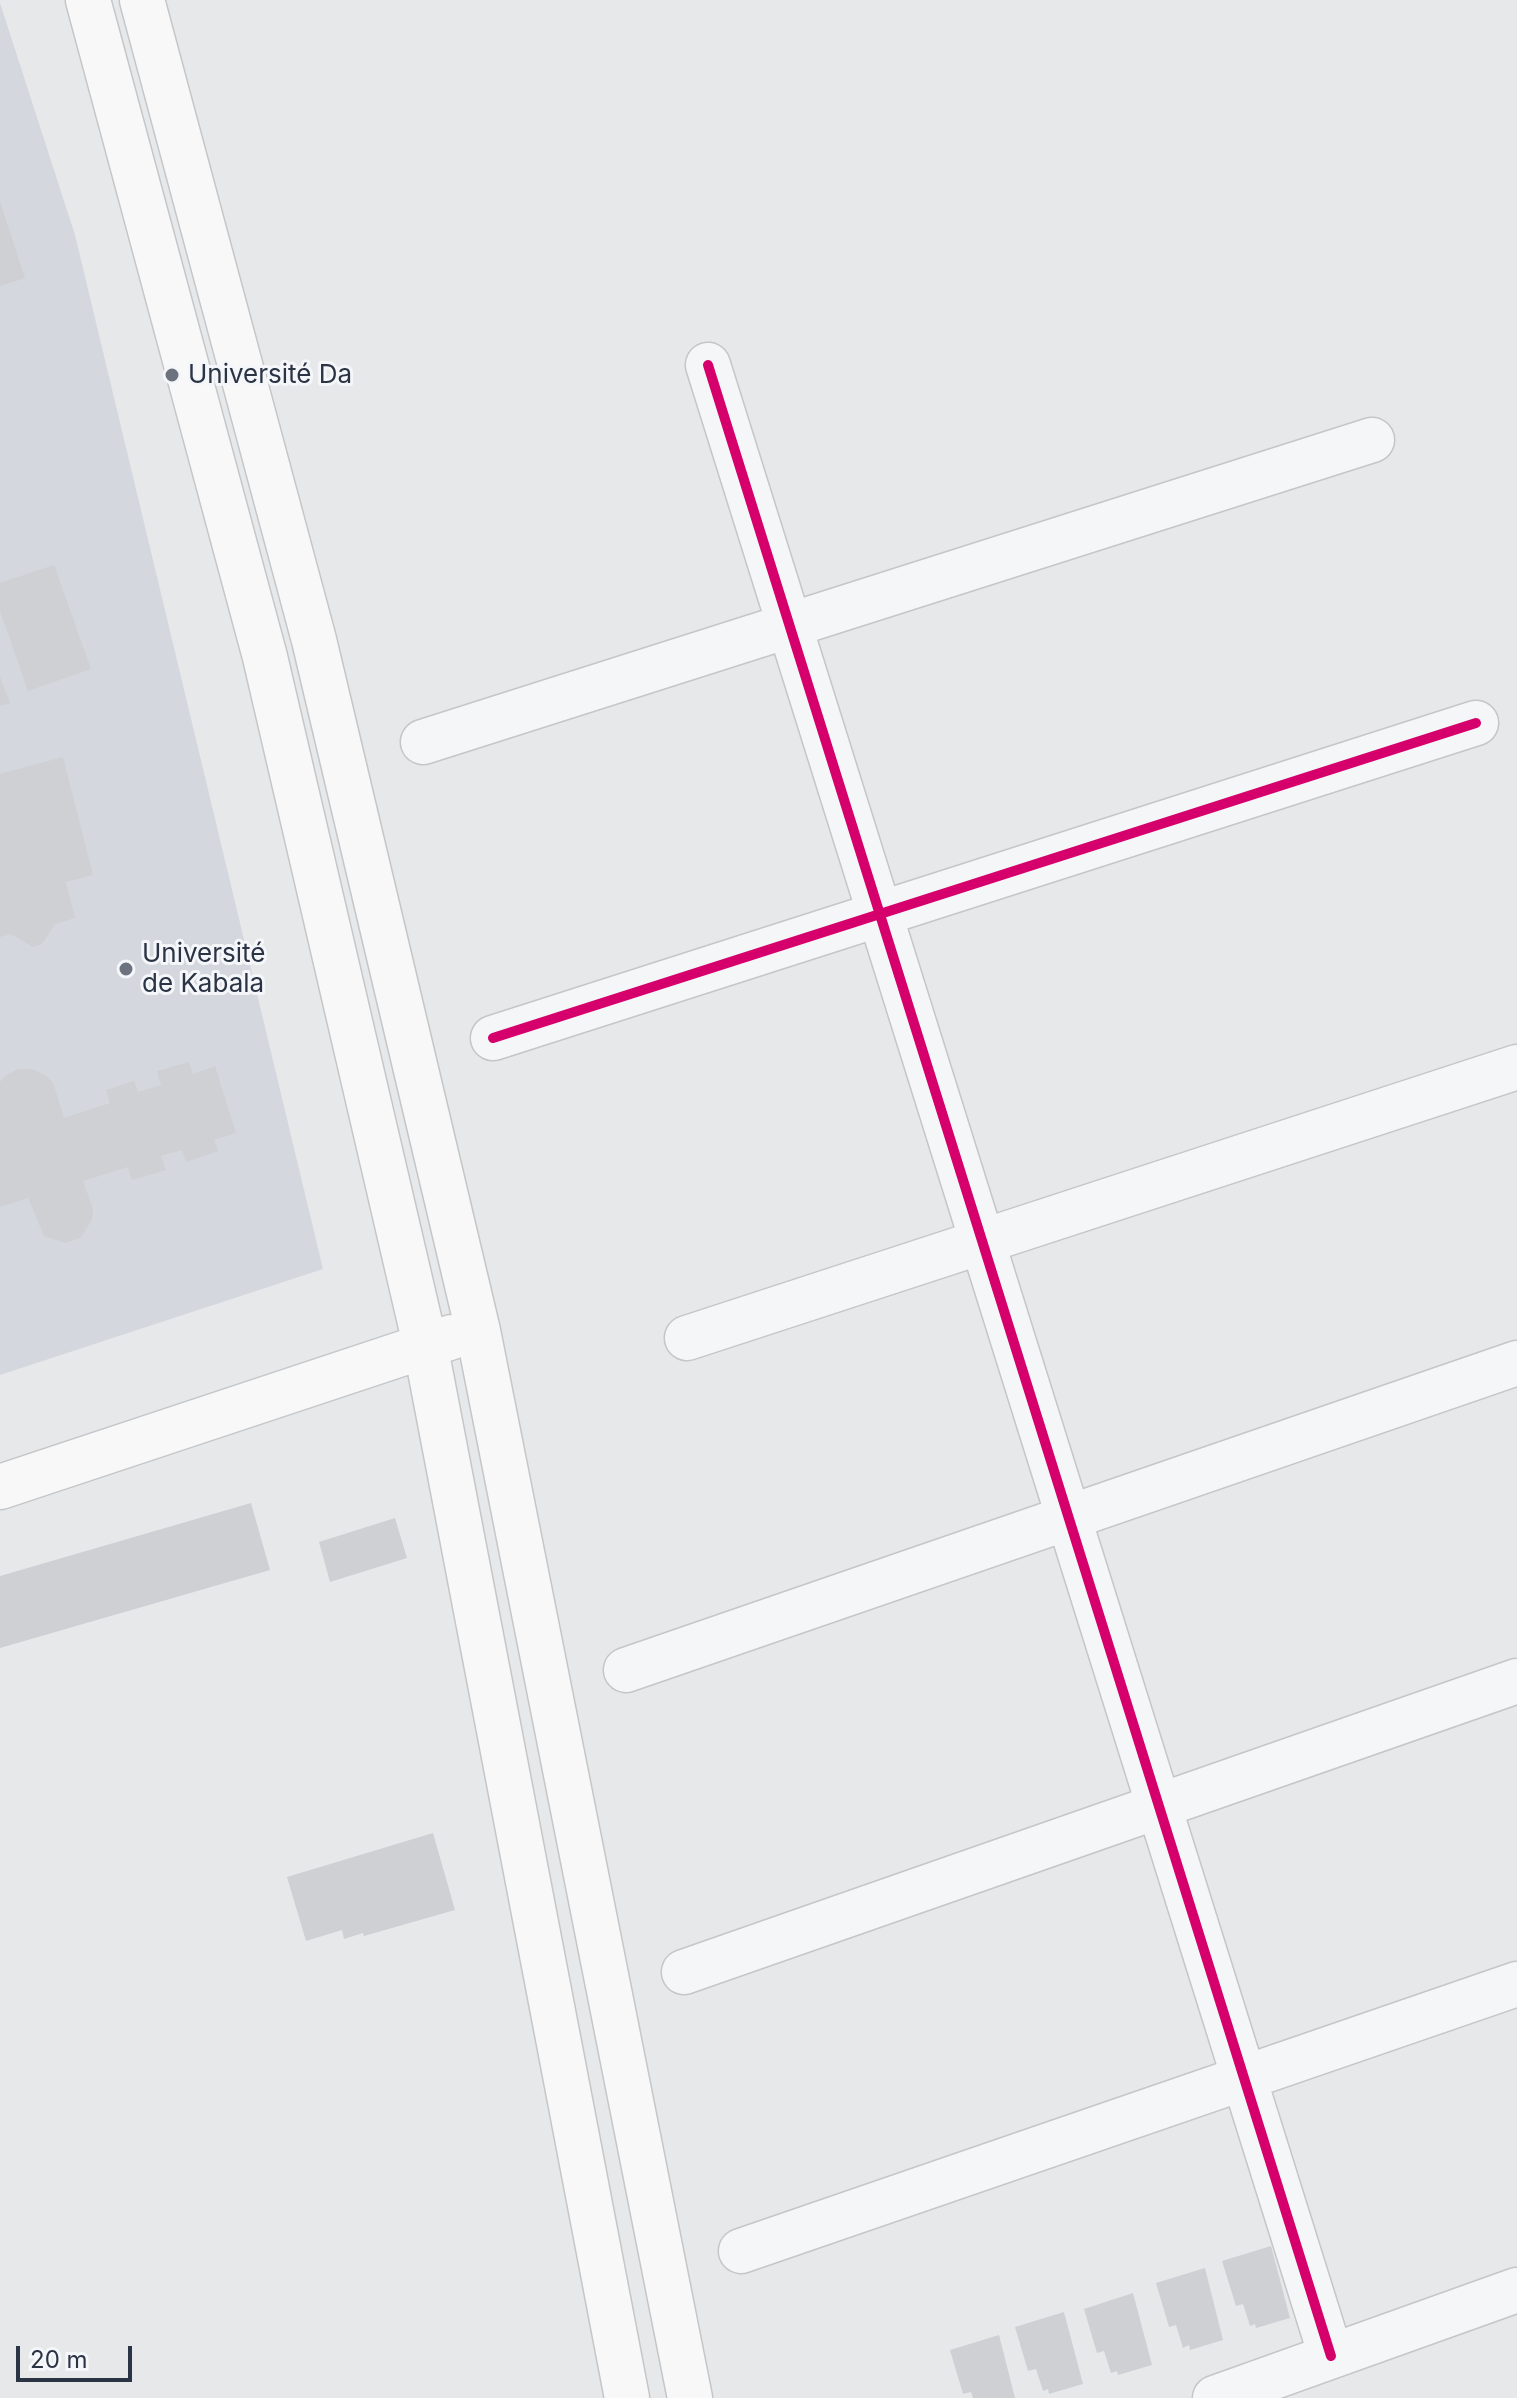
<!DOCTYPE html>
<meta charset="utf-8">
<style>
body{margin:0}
#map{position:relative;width:1517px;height:2398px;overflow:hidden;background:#e6e8ea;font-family:Inter,sans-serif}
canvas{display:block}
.scale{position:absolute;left:16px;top:2346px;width:116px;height:36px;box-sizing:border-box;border:4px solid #2b3445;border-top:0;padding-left:10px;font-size:24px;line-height:28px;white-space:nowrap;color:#2b3445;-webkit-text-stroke:6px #f4f6f9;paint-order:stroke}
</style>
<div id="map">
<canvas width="1517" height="2398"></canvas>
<div class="scale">20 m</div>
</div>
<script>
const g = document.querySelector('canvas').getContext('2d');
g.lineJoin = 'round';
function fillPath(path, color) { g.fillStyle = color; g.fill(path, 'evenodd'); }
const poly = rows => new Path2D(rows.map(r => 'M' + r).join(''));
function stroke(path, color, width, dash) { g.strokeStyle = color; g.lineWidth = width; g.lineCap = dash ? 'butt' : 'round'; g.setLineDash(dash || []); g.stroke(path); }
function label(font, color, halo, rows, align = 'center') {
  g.font = font + ' Inter,sans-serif'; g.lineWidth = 6; g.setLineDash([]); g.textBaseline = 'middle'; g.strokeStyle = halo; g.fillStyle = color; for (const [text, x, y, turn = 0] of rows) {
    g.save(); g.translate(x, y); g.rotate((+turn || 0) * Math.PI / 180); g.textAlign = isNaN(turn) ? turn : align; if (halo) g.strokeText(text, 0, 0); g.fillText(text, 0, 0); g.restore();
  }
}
fillPath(poly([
 [0,3,75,235,323,1269,0,1375]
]), '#d4d7dd');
fillPath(poly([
 [0,202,25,278,0,286],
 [54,565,91,669,28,691,0,611,0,583],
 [0,677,10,703,0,706],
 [63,757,93,875,66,882,75,918,55,924,42,944,33,947,11,934,0,937,0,774],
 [189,1062,193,1074,215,1066,236,1133,214,1140,218,1151,186,1162,182,1150,161,1156,166,1170,132,1180,128,1167,83,1181,93,1209,92,1220,80,1238,66,1243,44,1236,28,1198,0,1207,0,1082,5,1076,18,1069,32,1069,45,1075,53,1083,64,1118,110,1103,106,1090,134,1081,138,1092,161,1085,157,1071],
 [251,1503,270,1570,0,1648,0,1576],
 [395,1518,407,1558,330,1582,319,1542],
 [433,1833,455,1910,364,1936,363,1933,344,1939,342,1930,306,1941,287,1877],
 [1271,2246,1290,2318,1256,2328,1255,2324,1250,2326,1243,2304,1236,2306,1222,2261],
 [1205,2268,1223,2340,1190,2350,1189,2345,1183,2348,1176,2325,1169,2327,1156,2283],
 [1133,2293,1152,2365,1118,2375,1117,2371,1111,2373,1104,2351,1097,2353,1084,2309],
 [1064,2312,1083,2384,1049,2394,1048,2389,1043,2391,1036,2369,1028,2371,1015,2327],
 [999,2335,1015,2398,973,2398,971,2392,963,2394,950,2350]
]), '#ced0d3');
const street = poly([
 [708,365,1331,2356],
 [423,742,1372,440],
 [493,1038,1476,723],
 [687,1338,1517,1067],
 [626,1670,1517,1363],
 [684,1972,1517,1681],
 [741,2251,1517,1984],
 [1215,2398,1517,2290]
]);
const secondary = poly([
 [88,0,265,657,425,1344,627,2398],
 [142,0,314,640,478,1331,690,2398],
 [0,1487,452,1337]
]);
stroke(street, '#c4c6c8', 47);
stroke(secondary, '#c4c6c8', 47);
stroke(street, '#f5f6f7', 44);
stroke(secondary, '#f8f8f8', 44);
stroke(poly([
 [708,365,1331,2356],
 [493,1038,1476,723]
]), '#d6006c', 10);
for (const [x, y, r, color] of [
 [172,375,8,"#6c737f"],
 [126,969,8,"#6c737f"]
]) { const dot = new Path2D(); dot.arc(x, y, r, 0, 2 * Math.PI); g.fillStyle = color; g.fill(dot); stroke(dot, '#f4f6f9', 3); }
label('26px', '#2b3445', '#f4f6f9', [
 ["Université Da",188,375],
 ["Université",142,954],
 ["de Kabala",142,984]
], 'left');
</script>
